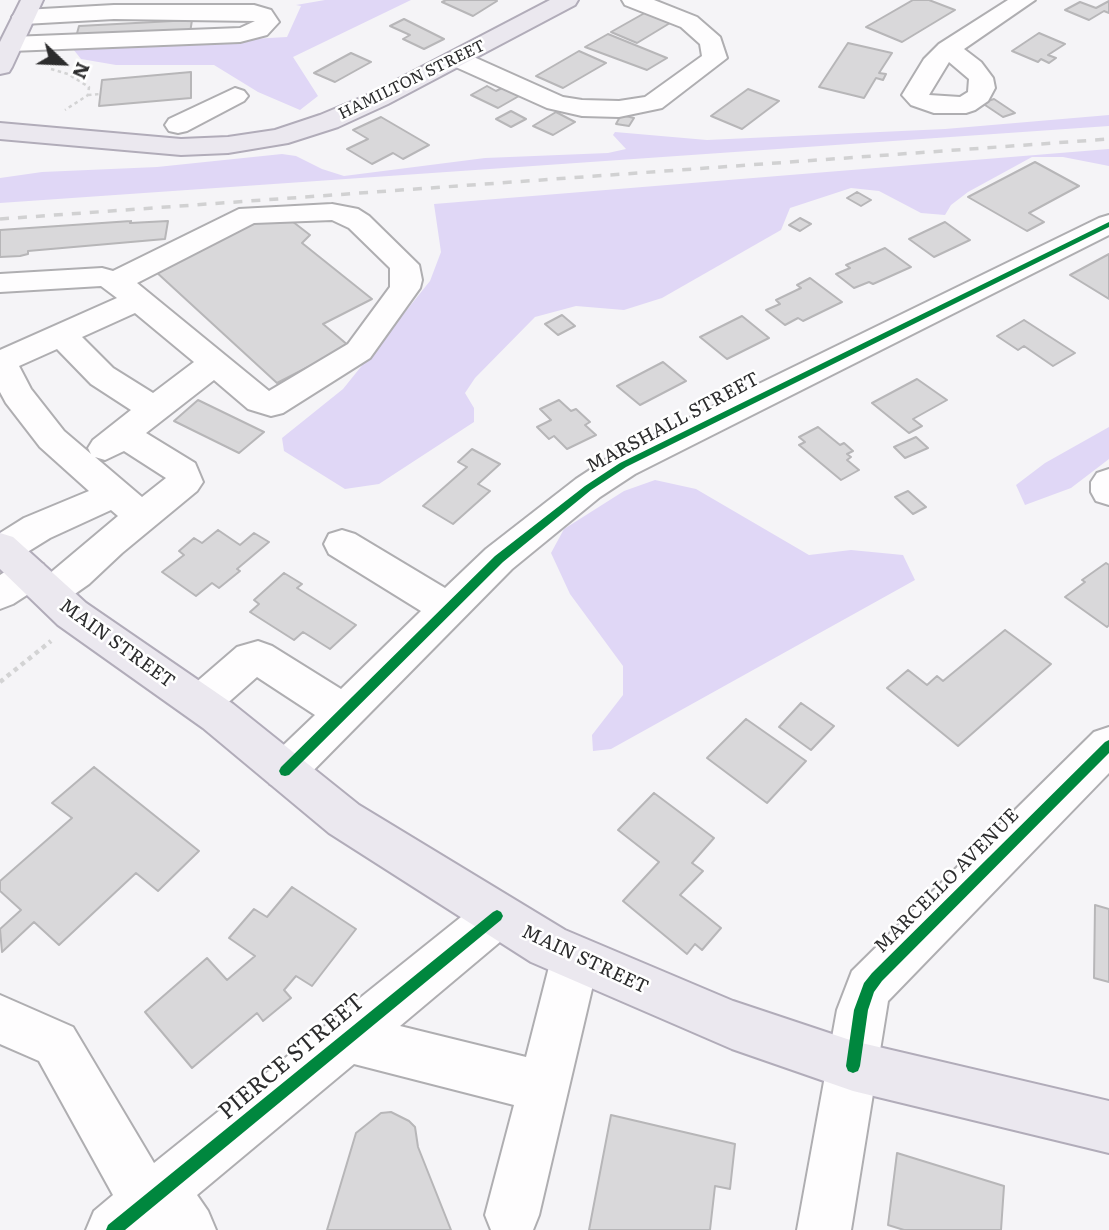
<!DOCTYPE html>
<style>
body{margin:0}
#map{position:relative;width:1109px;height:1230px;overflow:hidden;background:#f5f4f7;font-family:Literata,serif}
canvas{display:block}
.north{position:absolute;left:28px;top:28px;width:70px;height:70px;-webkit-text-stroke:5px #fff;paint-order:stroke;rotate:113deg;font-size:19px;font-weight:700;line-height:28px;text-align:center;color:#2c2c2d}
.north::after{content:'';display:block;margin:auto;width:24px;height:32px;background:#2c2c2d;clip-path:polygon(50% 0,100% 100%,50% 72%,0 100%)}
</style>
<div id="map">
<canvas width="1109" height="1230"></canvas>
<div class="north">N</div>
</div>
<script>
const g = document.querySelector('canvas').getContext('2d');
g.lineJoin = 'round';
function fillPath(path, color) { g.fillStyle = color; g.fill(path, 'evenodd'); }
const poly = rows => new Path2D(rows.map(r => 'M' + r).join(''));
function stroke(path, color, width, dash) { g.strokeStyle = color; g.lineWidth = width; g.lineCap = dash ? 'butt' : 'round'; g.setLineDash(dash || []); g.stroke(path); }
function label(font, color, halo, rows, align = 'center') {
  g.font = font + ' Literata,serif'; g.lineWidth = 5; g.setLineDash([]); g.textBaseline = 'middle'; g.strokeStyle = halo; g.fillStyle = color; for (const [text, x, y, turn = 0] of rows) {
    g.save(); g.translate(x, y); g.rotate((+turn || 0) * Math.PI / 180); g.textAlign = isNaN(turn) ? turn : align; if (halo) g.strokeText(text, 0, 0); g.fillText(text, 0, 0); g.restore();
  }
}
fillPath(poly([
 [325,0,411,0,293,57,318,96,300,110,258,92,214,65,116,65,81,59,73,49,287,37,301,6,296,5],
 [1109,115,1109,126,0,203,0,178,42,172,157,167,282,154,296,156,322,169,344,176,485,158,608,153,626,149,613,135,615,132,707,140,945,129],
 [1109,149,1109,166,1063,157,1032,157,968,192,951,205,945,215,921,213,879,191,851,188,790,208,781,230,662,298,624,310,576,306,535,317,475,378,465,393,474,408,474,422,379,484,345,489,284,451,282,438,343,389,430,281,441,252,434,204],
 [1109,427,1109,459,1071,488,1025,505,1016,485,1045,463],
 [655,480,696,489,809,555,851,550,903,555,915,580,611,749,593,751,592,735,623,695,623,666,570,594,551,553,564,529,624,491]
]), '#e0d7f6');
const building = poly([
 [446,0,496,0,497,1,473,16,442,2,446,0],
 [913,0,929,0,955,10,902,42,866,27,913,0],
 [1109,1,1109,13,1104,11,1089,20,1065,10,1080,2,1096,8,1109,1],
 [650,10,675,20,637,43,611,32,650,10],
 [404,19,444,39,424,49,403,39,410,35,390,26,404,19],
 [192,20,190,33,73,48,79,26,192,20],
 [1039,33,1065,44,1048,55,1056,58,1049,63,1041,59,1038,62,1012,51,1039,33],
 [608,34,667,58,647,70,585,47,608,34],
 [848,43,892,53,879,73,886,74,883,80,876,78,864,98,819,87,848,43],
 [579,51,606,63,563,88,536,76,579,51],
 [351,53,371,62,335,82,314,73,351,53],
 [191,72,191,98,99,106,102,80,191,72],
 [487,86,496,91,502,88,519,96,498,108,471,95,487,86],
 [748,89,779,101,742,129,711,116,748,89],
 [994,99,1015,113,1003,117,982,103,994,99],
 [511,111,526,119,511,127,496,119,511,111],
 [556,112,575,122,553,135,533,126,556,112],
 [621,115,634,118,629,126,616,124,621,115],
 [381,117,429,145,403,159,393,153,372,164,347,149,368,139,353,130,381,117],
 [1035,162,1079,186,1029,213,1044,222,1027,231,968,197,1035,162],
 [857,192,871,200,861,206,847,198,857,192],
 [262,217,288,218,310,235,302,243,372,299,323,324,349,346,277,383,154,270,227,237,224,234,262,217],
 [800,218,811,224,800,231,789,225,800,218],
 [131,221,130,223,168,221,165,239,28,251,28,254,20,256,0,257,0,230,131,221],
 [945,222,970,240,934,257,909,239,945,222],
 [885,248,911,267,873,284,869,282,854,288,836,274,850,268,846,265,885,248],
 [1109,254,1109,299,1070,275,1109,254],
 [810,278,842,302,803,321,798,318,785,325,766,310,780,304,776,300,801,288,797,285,810,278],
 [562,315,575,326,558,335,545,324,562,315],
 [742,316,769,338,727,359,700,337,742,316],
 [1024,320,1075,353,1053,366,1024,346,1018,350,997,336,1024,320],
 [663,362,686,381,640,405,617,386,663,362],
 [917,379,947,400,913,419,922,426,909,433,872,403,917,379],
 [198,400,264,432,239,453,174,421,198,400],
 [559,400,571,411,576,409,590,422,585,425,596,435,567,449,554,436,549,439,537,427,551,420,540,409,559,400],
 [818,427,840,445,844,443,853,451,847,454,851,457,847,460,859,470,841,480,799,445,805,442,799,437,818,427],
 [916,437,928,448,905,458,894,447,916,437],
 [472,449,500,464,478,484,490,491,453,524,423,506,467,467,458,462,472,449],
 [908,491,926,507,913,514,895,497,908,491],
 [218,530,240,545,254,533,269,542,237,569,240,571,219,588,212,583,196,596,162,572,184,555,179,551,194,538,202,543,218,530],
 [1106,563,1109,565,1109,625,1107,627,1065,597,1085,582,1082,580,1106,563],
 [284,573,302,584,297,588,356,625,330,649,303,632,294,640,250,612,259,604,254,600,284,573],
 [1005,630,1051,664,958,746,887,688,908,670,927,685,937,676,943,681,1005,630],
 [801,703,834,726,811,750,779,727,801,703],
 [746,719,806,761,767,803,707,758,746,719],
 [94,767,199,851,158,891,136,873,59,945,34,922,2,952,0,929,21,910,0,891,0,881,72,818,52,803,94,767],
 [654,793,714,838,692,863,703,871,680,895,721,928,702,950,695,944,687,954,623,901,659,862,618,830,654,793],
 [292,887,356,929,312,986,296,976,284,990,291,998,263,1021,257,1013,192,1068,145,1012,207,958,227,980,255,956,229,938,254,909,267,917,292,887],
 [1095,905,1109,909,1109,982,1094,978,1095,905],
 [391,1112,409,1121,415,1127,418,1147,451,1230,327,1230,356,1133,381,1113,391,1112],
 [611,1115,735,1144,730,1189,715,1186,710,1230,589,1230,611,1115],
 [897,1153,1004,1186,1001,1230,904,1230,888,1225,897,1153]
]);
fillPath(building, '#d9d8da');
stroke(building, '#b7b6b8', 2);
const minor = poly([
 [622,0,654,0,697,17,720,37,727,58,662,108,619,117,582,116,547,108,449,64,446,59,449,54,458,52,467,54,563,97,582,100,619,101,645,97,702,56,700,44,681,27,625,5,622,0],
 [1008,0,1035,0,964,49,981,62,993,78,995,88,988,101,975,110,966,113,934,113,911,105,902,95,924,59,939,44,1008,0],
 [949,62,969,79,968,92,960,97,929,95,949,62],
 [114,5,254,5,271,10,279,22,267,35,240,42,11,51,0,45,3,39,11,37,240,28,255,21,114,19,24,24,16,22,12,17,16,12,24,10,114,5],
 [235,88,244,91,248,96,244,101,187,131,178,133,169,131,165,125,169,119,235,88],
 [332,204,358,209,369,216,419,265,422,280,420,288,370,358,283,413,271,416,248,409,214,380,146,433,195,463,203,482,197,491,122,553,89,584,62,603,49,608,36,603,30,593,13,604,0,609,0,575,17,564,30,560,43,564,49,574,118,516,111,510,50,538,16,559,0,562,0,533,24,518,89,491,40,447,6,403,0,392,0,350,117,298,101,286,0,292,0,274,102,268,113,271,239,209,332,204],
 [332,220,349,228,390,268,390,287,348,344,269,391,137,283,254,223,332,220],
 [135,313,194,362,153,393,113,368,82,337,135,313],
 [57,349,91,384,131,410,93,440,88,448,91,454,64,431,31,389,19,366,57,349],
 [124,451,166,478,142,497,95,457,105,460,124,451],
 [1109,215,1109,235,635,474,600,497,512,569,300,784,285,789,270,784,264,771,270,758,315,715,257,677,214,715,200,720,186,715,180,703,186,691,237,647,258,641,272,646,341,689,421,611,329,554,324,544,329,534,342,530,355,534,445,588,486,549,576,479,611,456,1099,218,1109,215],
 [1109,469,1109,505,1096,501,1091,492,1091,482,1097,473,1109,469],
 [1109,727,1109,773,888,1001,851,1230,797,1230,837,1010,852,971,1094,732,1109,727],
 [497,894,513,901,520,916,513,931,400,1026,526,1057,551,959,558,943,575,936,592,943,599,959,539,1215,533,1230,491,1230,485,1215,514,1105,354,1064,197,1195,208,1211,216,1230,86,1230,94,1211,113,1195,39,1061,0,1044,0,995,73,1027,154,1163,481,901,497,894]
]);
const major = poly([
 [21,0,43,0,12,67,9,72,0,74,0,42,21,0],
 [550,0,578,0,575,5,388,104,338,127,288,143,228,153,181,155,0,139,0,123,181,139,228,137,275,130,320,115,370,94,550,0],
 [0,533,13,537,86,603,233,704,359,805,565,930,733,1001,853,1041,1109,1101,1109,1153,853,1091,732,1049,531,962,329,833,203,728,58,625,0,569,0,533]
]);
stroke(minor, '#afaeb1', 4);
stroke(major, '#b1acb9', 4);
stroke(poly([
 [51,69,68,74,89,87,88,95,65,110],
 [88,95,100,94]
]), '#d3d3d4', 2.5, [3.5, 3.5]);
stroke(poly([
 [0,682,51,641]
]), '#d3d3d4', 4.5, [4.5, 4.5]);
fillPath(minor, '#fefdfe');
fillPath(major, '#ebe8ef');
stroke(poly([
 [0,219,1109,139]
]), '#d1d1d2', 3.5, [9, 9]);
fillPath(poly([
 [1109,222,1109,227,626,467,591,490,503,562,289,775,285,776,281,775,279,771,281,767,495,556,585,486,620,463,1109,222],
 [1109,740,1109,753,882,981,874,992,868,1010,860,1066,858,1071,853,1073,848,1071,846,1066,854,1010,864,983,872,973,1105,742,1109,740],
 [497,910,501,912,503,916,501,920,125,1230,106,1230,108,1225,493,912,497,910]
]), '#00873e');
label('16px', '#2c2c2d', '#fff', [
 ["HAMILTON STREET",412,80,-26]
]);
label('19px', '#2c2c2d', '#fff', [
 ["MARSHALL STREET",673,423,-28],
 ["MAIN STREET",117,644,36],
 ["MARCELLO AVENUE",947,881,-45],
 ["MAIN STREET",585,960,25]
]);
label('23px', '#2c2c2d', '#fff', [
 ["PIERCE STREET",292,1057,-40]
]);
</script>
